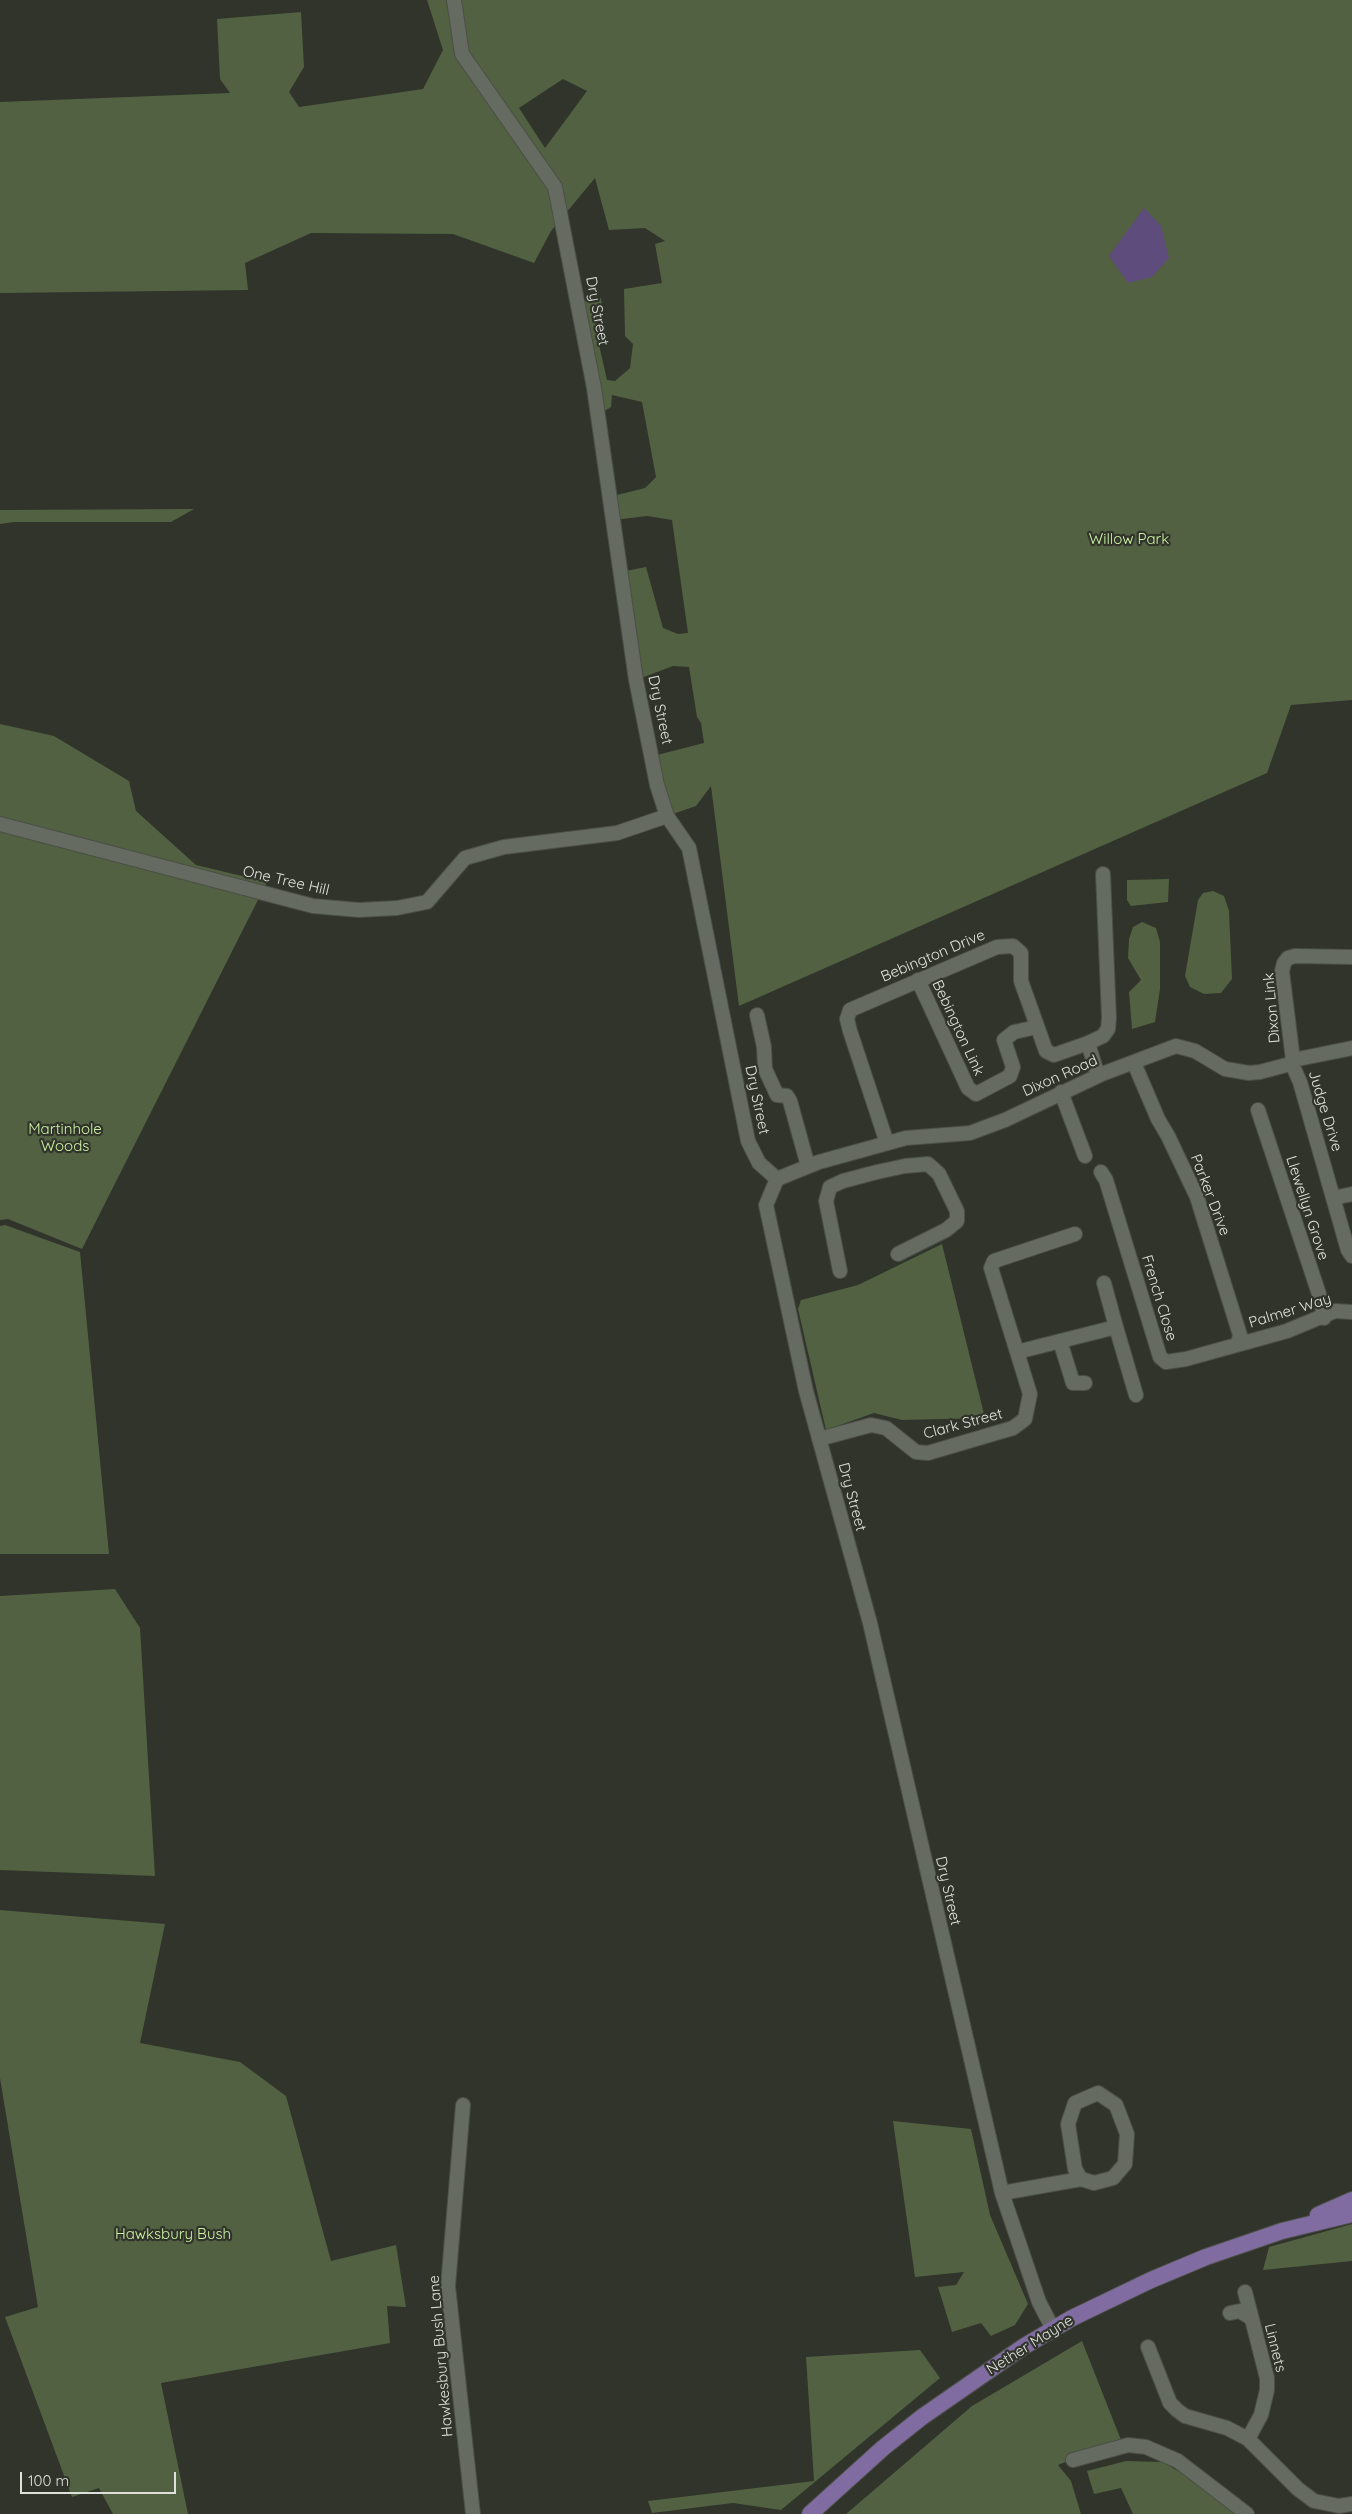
<!DOCTYPE html>
<style>
body{margin:0}
#map{position:relative;width:1352px;height:2514px;overflow:hidden;background:#30342b;font-family:Quicksand,sans-serif}
canvas{display:block}
.scale{position:absolute;left:20px;top:2472px;width:156px;height:22px;box-sizing:border-box;border:2px solid #dee1db;border-top:0;padding-left:6px;font-size:15px;line-height:18px;white-space:nowrap;color:#dee1db;-webkit-text-stroke:4px #30342b;paint-order:stroke}
</style>
<div id="map">
<canvas width="1352" height="2514"></canvas>
<div class="scale">100 m</div>
</div>
<script>
const g = document.querySelector('canvas').getContext('2d');
g.lineJoin = 'round';
function fillPath(path, color) { g.fillStyle = color; g.fill(path, 'evenodd'); }
const poly = rows => new Path2D(rows.map(r => 'M' + r).join(''));
function stroke(path, color, width, dash) { g.strokeStyle = color; g.lineWidth = width; g.lineCap = dash ? 'butt' : 'round'; g.setLineDash(dash || []); g.stroke(path); }
function label(font, color, halo, rows, align = 'center') {
  g.font = font + ' Quicksand,sans-serif'; g.lineWidth = 4.5; g.setLineDash([]); g.textBaseline = 'middle'; g.strokeStyle = halo; g.fillStyle = color; for (const [text, x, y, turn = 0] of rows) {
    g.save(); g.translate(x, y); g.rotate((+turn || 0) * Math.PI / 180); g.textAlign = isNaN(turn) ? turn : align; if (halo) g.strokeText(text, 0, 0); g.fillText(text, 0, 0); g.restore();
  }
}
fillPath(poly([
 [427,0,1352,0,1352,700,1291,705,1267,773,739,1006,711,786,696,806,667,816,653,756,704,743,701,723,697,717,689,667,673,666,636,680,621,572,646,567,663,628,678,634,688,633,672,520,647,516,614,520,609,497,645,488,656,477,642,402,612,395,611,407,597,416,579,303,592,298,601,298,602,307,597,316,600,349,607,380,615,381,630,368,633,344,625,336,624,289,662,283,655,244,665,241,645,228,609,230,595,178,551,231,534,263,453,234,311,233,245,263,248,290,0,293,0,102,230,93,220,79,217,19,301,12,304,67,289,92,299,107,423,89,443,50],
 [563,79,587,91,545,148,519,108],
 [194,509,171,522,14,522,0,524,0,510],
 [0,724,54,736,129,781,136,811,196,865,267,882,82,1249,8,1219,0,1220],
 [1169,879,1168,902,1131,906,1127,900,1127,880],
 [1213,891,1224,896,1229,911,1232,979,1221,993,1204,994,1190,987,1185,976,1198,900,1203,893],
 [1142,922,1156,928,1160,942,1160,989,1155,1022,1132,1029,1129,992,1141,980,1128,958,1129,939,1133,927],
 [5,1225,80,1252,109,1554,0,1554,0,1226],
 [942,1244,985,1418,902,1420,874,1413,826,1430,798,1309,801,1300,858,1285],
 [115,1589,140,1628,155,1876,0,1870,0,1596],
 [0,1910,165,1924,140,2043,240,2062,286,2096,331,2261,396,2245,406,2307,387,2306,390,2343,161,2383,188,2514,113,2514,99,2488,72,2497,5,2317,38,2307,0,2078],
 [893,2121,971,2129,990,2215,1028,2304,1015,2325,991,2336,981,2323,952,2332,938,2287,956,2285,964,2272,915,2277],
 [1352,2224,1352,2261,1263,2270,1269,2247],
 [1082,2341,1121,2440,1058,2465,1071,2481,1081,2514,846,2514,972,2406],
 [920,2350,940,2378,781,2510,733,2503,652,2513,648,2501,814,2481,806,2357],
 [1126,2461,1163,2462,1188,2477,1237,2514,1133,2514,1121,2488,1094,2494,1087,2471]
]), '#516141');
fillPath(poly([
 [1144,208,1161,226,1169,258,1152,277,1128,283,1109,256]
]), '#5e4c7c');
const minor = poly([
 [454,0,462,54,555,187,594,388,636,680,657,785,667,816,689,848,748,1141,759,1163,777,1179,766,1205,806,1391,870,1623,1002,2193,1039,2302,1053,2329],
 [0,824,313,906,359,910,397,908,427,902,465,858,504,847,617,833,667,816],
 [918,980,968,1088,976,1094,1010,1076,1013,1067,1004,1040,1014,1032,1037,1027],
 [757,1015,764,1047,765,1069,777,1095,787,1096,790,1101,808,1166],
 [1088,1043,1103,1036,1108,1029,1109,1018,1103,874],
 [1293,1060,1282,971,1284,963,1288,958,1295,956,1352,957],
 [1291,1062,1300,1082,1348,1250,1352,1256],
 [1134,1063,1158,1119,1168,1136,1197,1197,1240,1335,1238,1343],
 [1061,1092,1085,1156],
 [1258,1110,1321,1300,1324,1318],
 [887,1143,850,1031,847,1019,850,1010,997,947,1013,946,1021,953,1021,981,1046,1051,1054,1055,1088,1043,1098,1076],
 [1101,1172,1106,1180,1160,1357,1166,1362,1186,1359,1287,1331,1335,1311,1352,1312],
 [777,1179,819,1162,906,1138,970,1133,1005,1120,1102,1074,1176,1046,1195,1051,1225,1069,1249,1073,1260,1072,1290,1064,1293,1060,1352,1048],
 [1333,1198,1352,1194],
 [840,1271,826,1201,830,1187,843,1181,877,1172,905,1166,928,1164,939,1174,957,1211,957,1221,946,1230,898,1254],
 [1104,1283,1116,1327],
 [1060,1341,1073,1383,1085,1383],
 [1017,1352,1116,1327,1136,1395],
 [819,1439,871,1425,886,1428,916,1452,928,1453,1013,1428,1025,1419,1030,1394,991,1268,994,1261,1075,1234],
 [463,2105,448,2286,473,2514],
 [1002,2193,1081,2179,1075,2169,1068,2124,1075,2103,1098,2093,1116,2105,1127,2134,1125,2164,1113,2178,1094,2183,1081,2179],
 [1245,2292,1267,2378,1267,2390,1261,2415,1248,2439],
 [1230,2313,1240,2311,1251,2318],
 [1148,2347,1170,2403,1177,2410,1185,2416,1227,2428,1248,2439,1298,2489,1314,2501,1339,2506,1352,2504],
 [1073,2460,1128,2445,1146,2447,1178,2461,1247,2514]
]);
const major = poly([
 [1318,2215,1352,2200],
 [810,2514,883,2448,922,2417,1023,2347,1072,2318,1151,2280,1206,2257,1282,2231,1352,2214]
]);
stroke(minor, '#4b4f47', 16);
stroke(major, '#4b4f47', 18);
stroke(minor, '#666b61', 14);
stroke(major, '#816ca2', 16);
label('15px', '#dee1db', '#30342b', [
 ["Dry Street",597,311,79],
 ["Dry Street",660,710,78],
 ["One Tree Hill",286,881,13],
 ["Bebington Drive",933,956,-23],
 ["Dixon Link",1272,1008,-95],
 ["Bebington Link",958,1028,65],
 ["Dixon Road",1060,1076,-24],
 ["Dry Street",757,1100,78],
 ["Judge Drive",1325,1111,73],
 ["Parker Drive",1210,1195,69],
 ["Llewellyn Grove",1307,1208,72],
 ["French Close",1159,1298,73],
 ["Palmer Way",1290,1311,-17],
 ["Clark Street",963,1424,-15],
 ["Dry Street",852,1497,75],
 ["Dry Street",948,1891,77],
 ["Nether Mayne",1030,2345,-32],
 ["Linnets",1275,2348,76],
 ["Hawkesbury Bush Lane",441,2356,-95]
]);
label('15px', '#ccf2a3', '#30342b', [
 ["Willow Park",1129,539],
 ["Martinhole",65,1129],
 ["Woods",65,1146],
 ["Hawksbury Bush",173,2234]
]);
</script>
